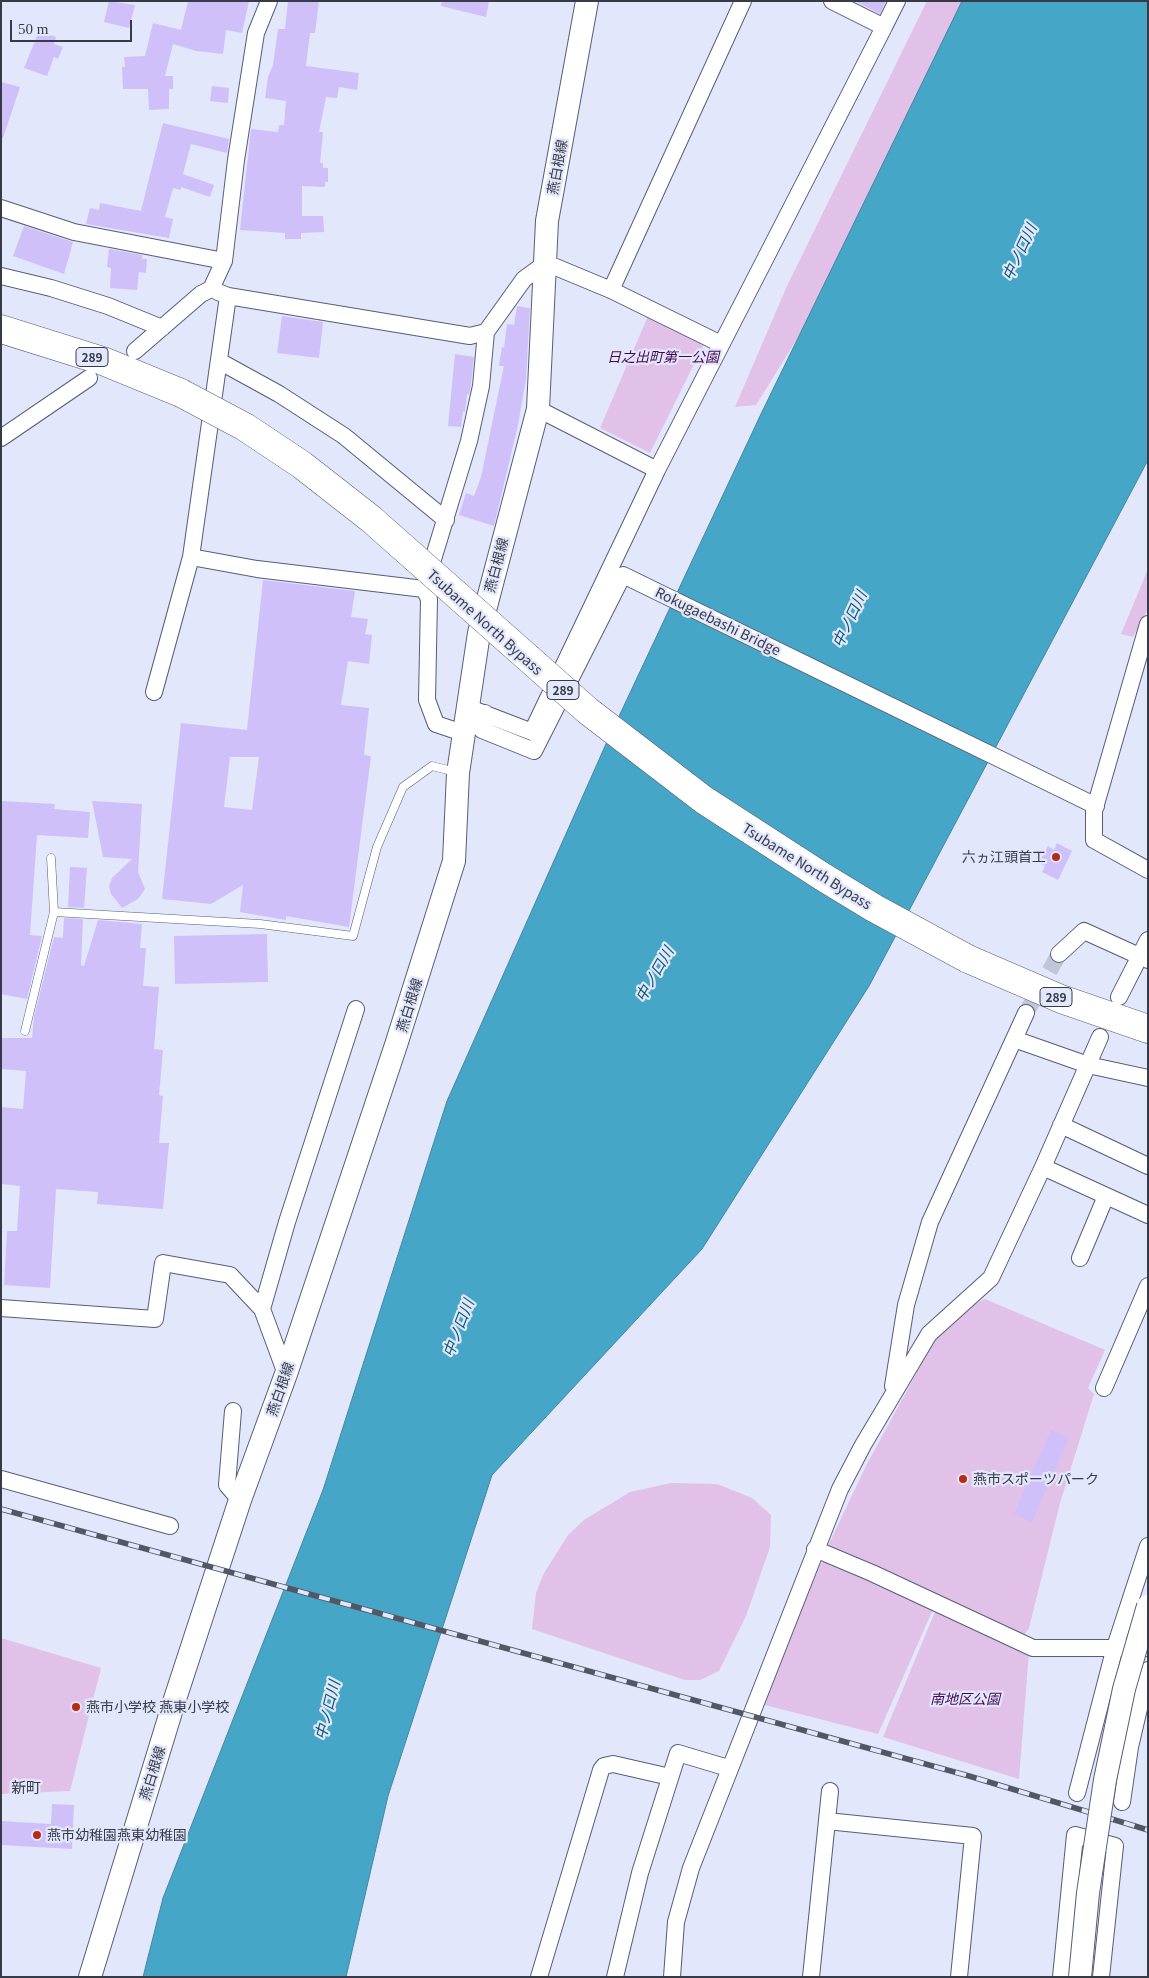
<!DOCTYPE html>
<meta charset="utf-8">
<style>
body{margin:0}
#map{position:relative;width:1149px;height:1978px;overflow:hidden;background:#e2e7fb;font-family:Georgia,serif}
canvas{display:block}
.frame{position:absolute;inset:0;border:2px solid #373b47;pointer-events:none}
.scale{position:absolute;left:10px;top:20px;width:122px;height:22px;box-sizing:border-box;border:2px solid #373b47;border-top:0;padding-left:6px;font-size:15px;line-height:18px;white-space:nowrap;color:#373b47;-webkit-text-stroke:4px #e2e7fb;paint-order:stroke}
</style>
<div id="map">
<canvas width="1149" height="1978"></canvas>
<div class="frame"></div>
<div class="scale">50 m</div>
</div>
<script>
const g = document.querySelector('canvas').getContext('2d');
g.lineJoin = 'round';
function fillPath(path, color) { g.fillStyle = color; g.fill(path, 'evenodd'); }
const poly = rows => new Path2D(rows.map(r => 'M' + r).join(''));
function stroke(path, color, width, dash) { g.strokeStyle = color; g.lineWidth = width; g.lineCap = dash ? 'butt' : 'round'; g.setLineDash(dash || []); g.stroke(path); }
function label(font, color, halo, rows, align = 'center') {
  g.font = font + ' Georgia,"Noto Sans JP",serif'; g.lineWidth = 4.5; g.setLineDash([]); g.textBaseline = 'middle'; g.strokeStyle = halo; g.fillStyle = color; for (const [text, x, y, turn = 0] of rows) {
    g.save(); g.translate(x, y); g.rotate((+turn || 0) * Math.PI / 180); g.textAlign = isNaN(turn) ? turn : align; if (halo) g.strokeText(text, 0, 0); g.fillText(text, 0, 0); g.restore();
  }
}
fillPath(poly([
 [927,1,974,1,836,276,756,405,735,407,787,286],
 [648,316,704,344,650,453,600,428],
 [1148,569,1148,609,1133,637,1121,634],
 [985,1299,1105,1350,1088,1388,1094,1394,1060,1503,1029,1628,1025,1634,1014,1634,826,1550,867,1464,929,1350,941,1331,968,1307],
 [671,1483,717,1484,752,1498,771,1515,770,1547,746,1616,719,1671,700,1680,685,1680,532,1629,536,1593,544,1573,568,1535,584,1520,630,1492],
 [824,1562,934,1607,878,1734,761,1704,816,1566],
 [937,1607,1029,1651,1019,1779,883,1737],
 [1,1638,101,1668,70,1791,1,1794]
]), '#e1c1e7');
const water = poly([
 [962,1,1148,1,1148,460,869,986,702,1249,492,1475,388,1796,346,1977,143,1977,163,1898,323,1490,447,1101,606,744,761,414,962,1]
]);
fillPath(water, '#46a6c7');
stroke(water, '#4286a1', 1);
fillPath(poly([
 [109,1,135,5,129,28,104,22],
 [188,1,249,1,242,33,226,30,223,54,196,51,173,44,165,76,173,76,173,89,169,89,169,109,149,110,148,89,123,89,122,67,125,67,124,57,145,56,153,23,181,30],
 [288,1,319,1,315,33,310,33,306,66,359,73,357,90,339,87,337,98,326,97,319,132,323,132,320,163,323,163,323,168,328,168,328,182,325,182,325,187,302,186,302,216,323,216,324,232,301,233,301,239,285,239,285,233,240,230,251,129,278,132,279,125,284,125,286,101,265,98,268,77,273,65,278,29,285,29],
 [442,1,489,1,486,17,441,6],
 [855,1,886,1,880,14],
 [39,31,56,37,54,44,63,47,58,59,54,57,47,76,24,68],
 [1,82,20,87,3,138,1,138],
 [212,86,229,88,228,103,210,101],
 [163,123,229,139,227,153,191,144,183,174,214,185,210,197,181,187,181,190,173,188,165,217,173,219,169,238,86,224,90,208,99,210,100,203,141,211],
 [24,226,73,242,64,274,13,256],
 [109,249,142,255,142,259,147,259,146,273,139,272,137,290,110,288,111,268,107,267],
 [517,306,530,308,526,379,518,425,494,526,459,515,466,493,474,496,481,477,504,366,499,366,502,347,504,348,507,324,514,325],
 [282,316,323,322,319,358,277,353],
 [455,354,474,357,471,384,469,395,467,394,465,412,463,411,461,427,448,426],
 [263,580,355,591,351,617,368,619,365,634,372,635,369,664,348,661,341,705,369,708,364,755,371,756,349,927,286,916,286,920,240,912,243,885,211,904,162,899,181,723,247,730],
 [230,757,259,757,252,810,224,807],
 [1,801,55,804,54,809,90,812,88,838,37,835,30,935,42,936,27,999,1,994],
 [92,801,142,804,138,872,145,889,138,899,122,908,111,894,109,886,112,878,132,859,103,857],
 [1057,843,1072,851,1058,880,1042,872,1045,866,1039,863,1048,846,1054,850],
 [70,867,87,868,84,908,68,907],
 [64,918,83,919,81,965,84,966,98,920,142,924,140,948,146,948,143,986,159,987,154,1049,163,1050,159,1095,163,1096,159,1143,169,1143,163,1209,97,1204,98,1192,56,1189,50,1288,4,1285,7,1231,17,1231,20,1186,1,1184,1,1107,23,1109,26,1071,1,1069,1,1038,32,1038,34,1017,54,937,63,938],
 [267,934,268,982,175,984,174,936],
 [1051,1430,1069,1438,1032,1522,1014,1514],
 [52,1804,74,1805,72,1849,1,1845,1,1821,51,1824]
]), '#cfc0fa');
stroke(poly([
 [1026,1013,1059,954]
]), '#c0c5d7', 16, [16, 8]);
const lane = poly([
 [54,912,260,924,353,936,377,847,403,787,432,766,456,772],
 [25,1031,54,912,51,858]
]);
const street = poly([
 [884,27,897,1],
 [1,208,74,232,224,261],
 [1,276,51,288,108,306,162,328],
 [611,290,743,1],
 [218,292,228,296,470,336,486,332],
 [135,351,201,294,211,289,224,261,236,160,256,33,269,1],
 [219,361,279,394,344,436,446,520],
 [538,409,657,470],
 [1,438,89,378],
 [191,557,257,569,424,589],
 [1148,624,1094,811,1094,840,1148,870],
 [154,692,191,557,228,296],
 [467,707,532,732,657,470,884,27,832,1],
 [485,713,482,730,534,751,623,575,1096,806],
 [463,733,436,724,427,700,429,599,424,589,469,441,481,386,486,332,524,279,546,263,611,290,721,344],
 [1059,954,1084,931,1148,960],
 [1119,997,1148,940],
 [1014,1039,1088,1065,1148,1078],
 [1061,1125,1148,1166],
 [1043,1167,1148,1215],
 [1080,1258,1106,1196],
 [1,1308,155,1319,163,1263,230,1275,262,1309,286,1374],
 [262,1309,287,1222,356,1009],
 [893,1386,906,1305,930,1222,1026,1013],
 [1104,1388,1148,1286],
 [233,1411,227,1485,240,1500],
 [1,1479,170,1526],
 [815,1549,872,1573,1033,1648,1148,1648],
 [1077,1793,1115,1647,1148,1546],
 [1122,1802,1130,1747,1148,1670],
 [827,1821,973,1836,959,1977],
 [539,1977,601,1770,604,1766,613,1764,670,1777],
 [615,1977,640,1873,678,1753,728,1768],
 [672,1977,676,1922,691,1868,840,1489,863,1445,929,1334,991,1278,1043,1167,1100,1037],
 [811,1977,830,1791],
 [1061,1977,1075,1835,1115,1846,1101,1977]
]);
const secondary = poly([
 [90,1977,174,1702,240,1500,286,1374,396,1045,454,861,458,773,479,633,538,409,547,221,587,1]
]);
const highway = poly([
 [1,329,103,361,181,393],
 [968,959,1061,999,1148,1029]
]);
stroke(lane, '#565d78', 9);
stroke(street, '#565d78', 18);
stroke(secondary, '#565d78', 24);
stroke(highway, '#565d78', 29);
stroke(lane, '#fff', 8);
stroke(street, '#fff', 16);
stroke(secondary, '#fff', 22);
stroke(highway, '#fff', 28);
const rail = poly([
 [1,1509,969,1776,1148,1830]
]);
stroke(rail, '#535764', 5.5);
stroke(rail, '#e2e7fb', 4, [11]);
const secondaryBridge = poly([
 [1080,1977,1088,1893,1105,1780,1124,1689,1148,1606]
]);
const highwayBridge = poly([
 [181,393,245,427,302,465,371,519,588,711,704,800,823,877,874,908,968,959]
]);
stroke(secondaryBridge, '#565d78', 24, []);
stroke(highwayBridge, '#565d78', 29, []);
stroke(secondaryBridge, '#fff', 22);
stroke(highwayBridge, '#fff', 28);
for (const [x, y, r, color] of [
 [1056,857,5,"#b82c13"],
 [963,1479,5,"#b82c13"],
 [76,1707,5,"#b82c13"],
 [37,1835,5,"#b82c13"]
]) { const dot = new Path2D(); dot.arc(x, y, r, 0, 2 * Math.PI); g.fillStyle = color; g.fill(dot); stroke(dot, '#e2e7fb', 2); }
for (const [x, y, w] of [
 [92,357,32],
 [563,690,32],
 [1056,997,32]
]) { const box = new Path2D(); box.roundRect(x - w / 2, y - 9.5, w, 19, 4); g.fillStyle = '#e2e7fb'; g.fill(box); stroke(box, '#373b47', 1); }
label('bold 12px', '#373b47', null, [
 ["289",92,357],
 ["289",563,690],
 ["289",1056,997]
]);
label('14px', '#373b47', '#e2e7fb', [
 ["燕白根線",557,167,-80],
 ["燕白根線",496,565,-75],
 ["Rokugaebashi Bridge",718,621,26],
 ["Tsubame North Bypass",485,622,42],
 ["Tsubame North Bypass",807,866,32],
 ["燕白根線",409,1005,-73],
 ["燕白根線",280,1389,-71],
 ["燕白根線",152,1773,-73]
]);
label('italic 14px', '#460552', '#e2e7fb', [
 ["日之出町第一公園",663,357],
 ["南地区公園",965,1699]
]);
label('14px', '#373b47', '#e2e7fb', [
 ["六ヵ江頭首工",1046,857,"right"],
 ["燕市スポーツパーク",973,1479],
 ["燕市小学校 燕東小学校",86,1707],
 ["燕市幼稚園燕東幼稚園",47,1835]
], 'left');
label('italic 15px', '#04586f', '#e2e7fb', [
 ["中ノ口川",1019,252,-65],
 ["中ノ口川",849,619,-65],
 ["中ノ口川",654,974,-60],
 ["中ノ口川",458,1328,-69],
 ["中ノ口川",327,1710,-76]
]);
label('15px', '#373b47', '#e2e7fb', [
 ["新町",26,1787]
]);
</script>
